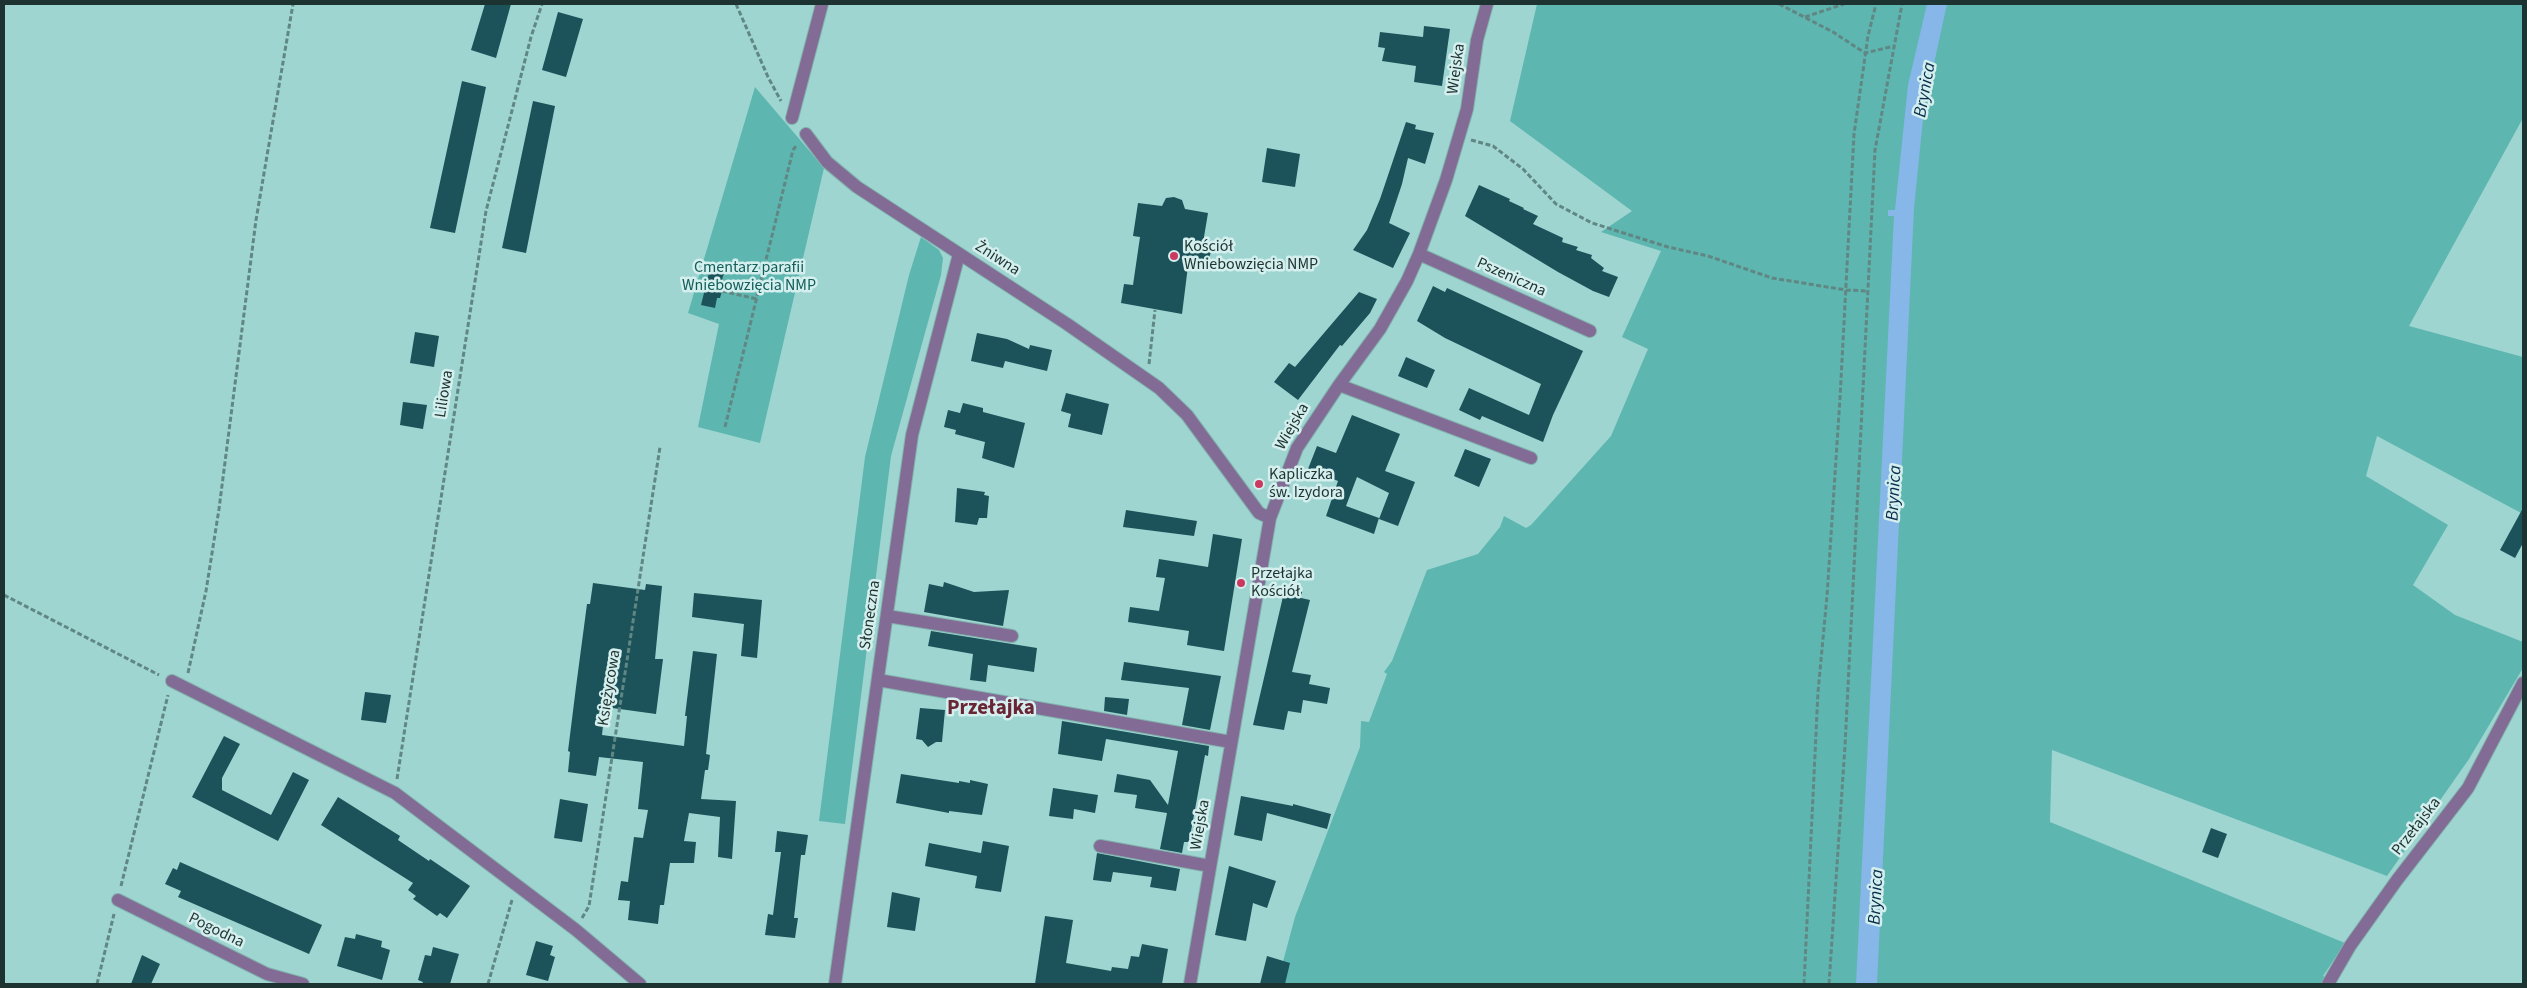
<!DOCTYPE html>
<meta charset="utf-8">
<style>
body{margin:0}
#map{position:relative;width:2527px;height:988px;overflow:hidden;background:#9ed5d0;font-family:"Source Sans 3",sans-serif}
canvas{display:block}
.frame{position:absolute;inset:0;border:5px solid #1d3331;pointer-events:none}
</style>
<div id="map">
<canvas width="2527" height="988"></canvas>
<div class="frame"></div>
</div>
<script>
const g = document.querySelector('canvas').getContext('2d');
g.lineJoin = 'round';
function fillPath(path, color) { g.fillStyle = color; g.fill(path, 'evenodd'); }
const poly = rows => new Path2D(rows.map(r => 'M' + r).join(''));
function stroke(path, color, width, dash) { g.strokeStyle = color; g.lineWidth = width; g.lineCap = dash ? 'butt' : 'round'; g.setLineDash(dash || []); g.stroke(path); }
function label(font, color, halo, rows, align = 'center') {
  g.font = font + ' "Source Sans 3",sans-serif'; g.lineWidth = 5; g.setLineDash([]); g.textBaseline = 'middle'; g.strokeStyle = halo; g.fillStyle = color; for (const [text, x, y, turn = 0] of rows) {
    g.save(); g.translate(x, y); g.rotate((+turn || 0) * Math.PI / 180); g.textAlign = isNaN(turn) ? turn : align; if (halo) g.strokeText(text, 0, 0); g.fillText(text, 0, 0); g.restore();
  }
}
fillPath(poly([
 [1537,4,2523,4,2523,118,2409,326,2523,357,2523,514,2377,436,2366,476,2448,525,2413,585,2455,615,2523,642,2523,668,2469,759,2387,876,2052,750,2050,822,2345,943,2323,976,2340,984,1277,984,1295,917,1360,747,1361,721,1369,722,1387,674,1384,672,1392,661,1427,570,1478,554,1500,527,1504,516,1526,528,1531,525,1611,436,1648,349,1622,337,1661,251,1601,232,1632,211,1510,121],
 [755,87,824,168,760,443,698,427,719,324,688,313],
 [921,237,939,250,943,258,941,275,891,456,845,824,819,821,865,457,909,275]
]), '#5eb6b0');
fillPath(poly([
 [1927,4,1947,4,1924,109,1914,208,1877,984,1856,984,1894,216,1888,216,1888,210,1895,210,1908,85]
]), '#87b7e8');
fillPath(poly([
 [485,4,511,4,496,58,471,50],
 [558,12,583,19,566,77,542,70],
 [1424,26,1450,29,1442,86,1414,82,1416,66,1382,61,1385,48,1378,47,1380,32,1423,37],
 [462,81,486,87,455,233,430,228],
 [533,101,555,106,526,253,502,248],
 [1406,122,1416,125,1415,129,1434,133,1425,164,1408,158,1402,184,1389,223,1410,233,1393,268,1353,250,1367,230,1380,199],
 [1267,148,1300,154,1295,187,1262,182],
 [1479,185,1510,199,1509,201,1524,208,1523,209,1538,216,1533,224,1563,238,1562,242,1578,247,1576,250,1592,255,1591,258,1604,268,1602,271,1618,277,1609,297,1593,291,1558,272,1465,216],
 [1174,197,1182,200,1185,209,1208,213,1204,237,1211,252,1209,258,1204,260,1189,258,1182,314,1121,303,1124,284,1133,285,1140,237,1133,236,1138,203,1162,206,1166,198],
 [710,269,724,273,721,283,724,285,722,291,720,298,717,298,715,308,701,305],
 [1433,286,1445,292,1447,288,1583,351,1553,415,1543,442,1482,416,1480,420,1459,410,1469,388,1529,415,1541,384,1445,338,1417,321],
 [1359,292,1377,299,1370,313,1342,346,1340,345,1298,400,1274,382,1289,363,1295,367],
 [415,332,439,336,434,367,410,363],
 [977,333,1007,339,1029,349,1030,345,1052,350,1047,371,1005,361,1003,368,971,361],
 [1406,357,1435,370,1427,388,1398,376],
 [1066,393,1109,404,1102,435,1068,427,1071,414,1061,411],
 [403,402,427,405,423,429,400,425],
 [963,403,983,408,983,412,1025,423,1014,468,982,458,985,442,955,434,956,430,944,427,948,410,960,413],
 [1352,415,1400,434,1385,471,1415,482,1398,526,1379,519,1389,493,1357,477,1346,506,1379,518,1374,534,1326,516,1338,481,1308,469,1317,446,1336,453],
 [1465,449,1491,459,1479,487,1454,476],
 [957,488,985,492,984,495,989,496,987,518,979,518,977,525,955,522],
 [2523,508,2523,543,2515,558,2500,550],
 [1126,510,1197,521,1194,536,1123,527],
 [1213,534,1242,539,1224,651,1187,645,1189,631,1128,622,1130,607,1159,611,1165,578,1156,577,1159,559,1208,567],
 [944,582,974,592,1009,590,1003,626,924,612,929,584,943,587],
 [593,583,645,590,646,584,662,586,655,659,663,659,656,714,605,707,602,735,684,746,687,716,685,716,693,651,717,654,706,754,710,755,708,770,705,770,701,799,736,801,732,859,718,857,720,817,689,813,684,841,696,842,694,863,670,863,664,905,660,905,658,924,628,920,630,901,618,900,621,881,628,882,634,837,643,838,648,810,638,809,643,762,599,757,596,776,568,772,570,752,568,751,576,687,587,604,590,604],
 [1285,588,1302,592,1301,598,1310,600,1292,672,1311,675,1309,684,1330,688,1327,704,1303,700,1301,713,1288,711,1284,730,1253,725],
 [694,593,762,600,757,658,741,656,744,624,692,617],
 [931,631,1037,648,1034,672,988,665,986,682,970,680,973,654,928,646],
 [1124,662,1221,676,1210,730,1182,725,1189,688,1121,680],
 [365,692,391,695,386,723,361,720],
 [1105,697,1129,699,1127,715,1104,711],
 [920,708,945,710,942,742,936,742,928,747,922,740,916,739],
 [1062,721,1209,746,1208,756,1205,755,1189,842,1184,842,1182,853,1160,849,1167,813,1135,808,1137,795,1114,792,1117,774,1150,780,1168,805,1178,751,1106,739,1102,761,1058,754],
 [224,736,240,744,222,778,222,790,271,815,293,772,309,780,278,841,192,797],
 [901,774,959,783,959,781,970,783,970,780,988,784,982,815,949,811,949,813,896,803],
 [1053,788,1098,795,1095,813,1074,809,1073,819,1049,816],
 [1241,796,1293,806,1293,804,1331,814,1327,829,1267,813,1262,841,1234,835],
 [338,797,400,836,398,840,429,861,430,859,470,886,447,918,440,913,437,916,413,899,416,896,408,890,413,883,321,825],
 [560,799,588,804,582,842,554,838],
 [2211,828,2227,834,2218,858,2202,852],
 [777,831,808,835,805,855,801,855,794,918,798,918,795,938,765,935,768,914,773,915,777,884,781,852,775,852],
 [983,841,1009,846,1001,892,975,888,977,876,925,866,929,843,981,853],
 [1097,853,1180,869,1176,891,1150,887,1152,877,1113,872,1111,882,1093,880],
 [180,862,322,925,309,954,178,897,181,891,165,884,173,868,177,870],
 [1229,866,1276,881,1267,908,1253,903,1246,941,1215,935],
 [892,892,920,898,915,931,887,927],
 [1045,916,1073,920,1066,963,1111,971,1112,967,1128,969,1131,956,1139,957,1142,944,1168,949,1162,984,1035,984],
 [356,934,382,941,381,947,390,950,382,980,337,966,345,937,355,939],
 [536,941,553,946,550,955,555,957,548,981,526,975],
 [433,947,459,954,450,984,422,984,423,982,418,980,425,955,431,956],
 [142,955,160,964,151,984,131,984],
 [1267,956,1290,963,1285,984,1260,984]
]), '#1c525a');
const minor = poly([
 [792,118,822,4],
 [806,134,827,162,857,187,1067,324,1159,388,1187,415,1259,513,1270,518],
 [1419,254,1590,331],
 [1339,385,1531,458],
 [887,616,1012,636],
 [878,680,1231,742],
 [172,681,395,793,576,930,640,984],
 [1100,846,1210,866],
 [118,900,267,974,303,984],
 [835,984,912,435,959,254],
 [1190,984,1270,518,1297,448,1339,385,1380,329,1407,281,1419,254,1446,180,1467,109,1477,40,1487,4],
 [2328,984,2350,946,2397,880,2468,788,2523,683]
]);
stroke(minor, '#82b1ad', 14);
stroke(poly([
 [736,4,768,77,781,101],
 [1779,4,1833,32,1865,53,1894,46],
 [1805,17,1844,4],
 [1471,140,1493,146,1523,169,1556,204,1592,223,1668,247,1708,256,1772,278,1846,290,1867,291],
 [722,291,757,299],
 [1149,364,1155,310],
 [725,427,793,150,797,145],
 [4,595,159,675],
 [188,673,206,591,219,509,256,220,293,4],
 [397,779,486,211,531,37,542,4],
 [121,886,168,695],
 [582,918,589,906,660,447],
 [97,984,114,914],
 [488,984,512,900],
 [1804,984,1818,692,1827,596,1840,398,1854,134,1868,36,1876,4],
 [1829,984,1845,746,1875,150,1902,4]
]), '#608783', 3, [5, 2.5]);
stroke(minor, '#826b94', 12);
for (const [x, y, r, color] of [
 [1174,256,5,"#ca3a60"],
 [1259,484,5,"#ca3a60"],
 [1241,583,5,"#ca3a60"]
]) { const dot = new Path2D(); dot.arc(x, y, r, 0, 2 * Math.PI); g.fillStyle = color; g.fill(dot); stroke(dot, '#d4efed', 2); }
label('16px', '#1d3331', '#d4efed', [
 ["Wiejska",1457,69,-82],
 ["Żniwna",997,259,33],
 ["Pszeniczna",1511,278,24],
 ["Liliowa",445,394,-81],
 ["Wiejska",1293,427,-60],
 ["Słoneczna",871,615,-82],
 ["Księżycowa",610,688,-81],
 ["Wiejska",1201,825,-80],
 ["Przełajska",2417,827,-52],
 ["Pogodna",216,931,26]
]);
label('16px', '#1d3331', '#d4efed', [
 ["Kościół",1184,247],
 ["Wniebowzięcia NMP",1184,265],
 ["Kapliczka",1269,475],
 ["św. Izydora",1269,493],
 ["Przełajka",1251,574],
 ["Kościół",1251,592]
], 'left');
label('16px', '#115e5a', '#d4efed', [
 ["Cmentarz parafii",749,268],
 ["Wniebowzięcia NMP",749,286]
]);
label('italic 18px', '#092d4d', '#d4efed', [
 ["Brynica",1926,90,-80],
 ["Brynica",1895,493,-87],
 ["Brynica",1877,897,-87]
]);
label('bold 21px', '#6a2535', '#d4efed', [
 ["Przełajka",991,709]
]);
</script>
